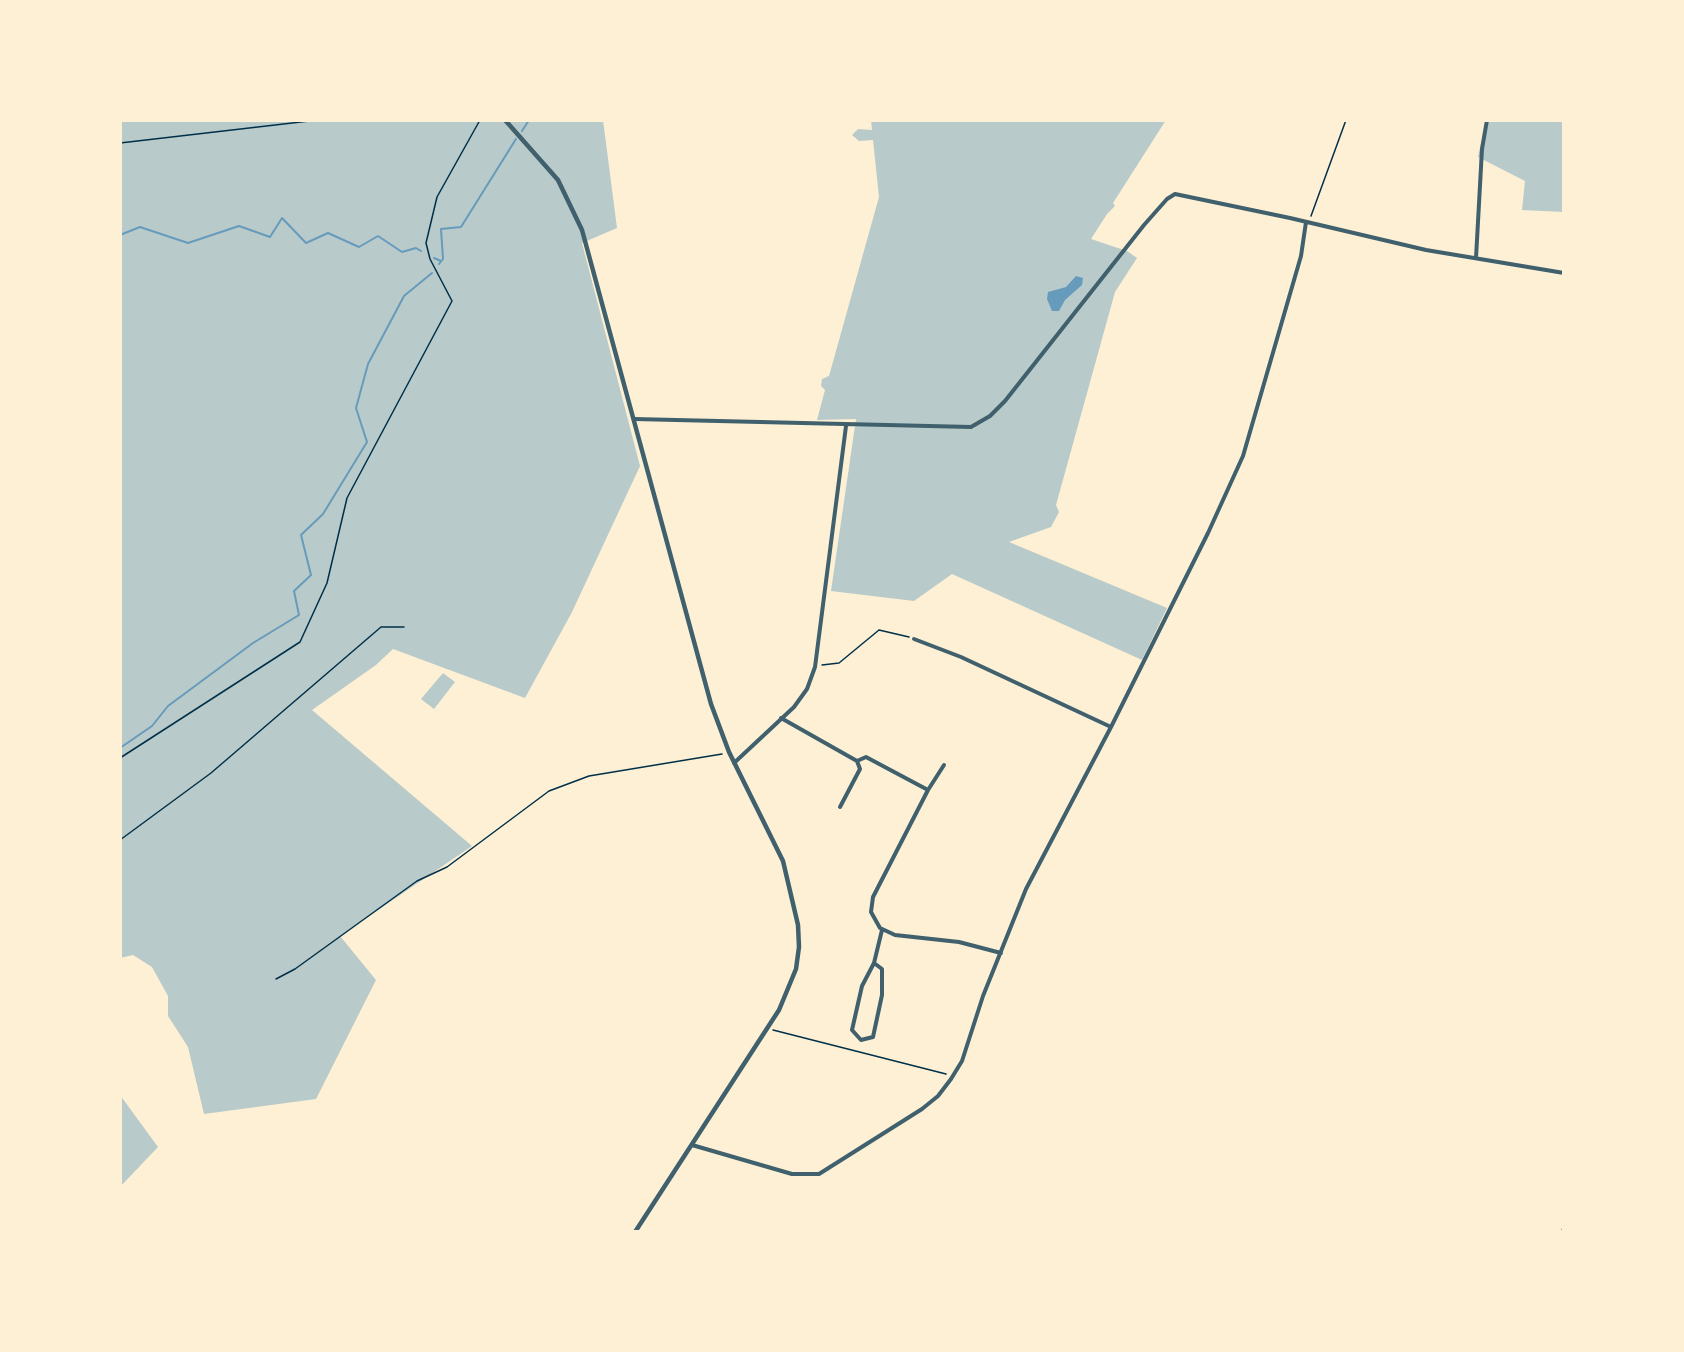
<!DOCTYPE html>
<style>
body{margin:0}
#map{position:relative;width:1684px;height:1352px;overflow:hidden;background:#fdf0d5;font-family:"Fira Sans",sans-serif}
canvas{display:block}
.frame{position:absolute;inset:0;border:122px solid #fdf0d5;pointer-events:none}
</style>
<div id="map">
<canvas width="1684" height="1352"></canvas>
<div class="frame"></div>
</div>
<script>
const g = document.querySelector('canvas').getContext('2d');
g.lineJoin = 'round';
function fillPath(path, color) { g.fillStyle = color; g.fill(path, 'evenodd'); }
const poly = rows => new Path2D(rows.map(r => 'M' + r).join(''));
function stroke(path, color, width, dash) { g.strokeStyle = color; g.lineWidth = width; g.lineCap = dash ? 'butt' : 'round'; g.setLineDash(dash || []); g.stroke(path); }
fillPath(poly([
 [120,120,603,120,617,228,582,243,640,466,572,612,525,698,393,649,376,665,312,710,472,846,340,936,376,980,316,1099,204,1114,188,1047,168,1016,168,996,152,967,133,955,120,958],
 [871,120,1166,120,1113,203,1115,206,1107,214,1091,239,1127,251,1137,258,1115,292,1056,505,1059,512,1051,527,1009,542,1167,608,1142,660,952,574,914,601,831,591,856,419,817,420,825,390,821,386,822,379,829,376,879,197,873,140,859,141,852,135,858,129,872,130],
 [1486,120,1564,120,1564,212,1522,210,1525,181,1478,157],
 [443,673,455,682,434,709,421,699],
 [120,1095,158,1147,120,1187]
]), '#b9caca');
fillPath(poly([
 [1076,276,1083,278,1082,285,1065,300,1059,311,1052,311,1047,299,1048,292,1066,287]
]), '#669bbc');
stroke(poly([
 [522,131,529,120],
 [1564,180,1564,210],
 [1563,230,1564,214],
 [120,235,140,227,188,243,239,226,270,237,282,218,306,243,328,233,359,247,378,236,402,252,416,248,421,251],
 [434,258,441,261],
 [439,264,443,259,441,229,461,227,516,139],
 [120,748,152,726,168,706,253,643,299,615,294,591,311,575,301,535,323,514,367,442,356,408,368,364,404,296,432,273]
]), '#669bbc', 2);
stroke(poly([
 [120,143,318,120],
 [1311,216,1346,120],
 [822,665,839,663,879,630,909,637],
 [120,758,300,642,327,583,347,498,452,301,430,259,426,243,437,197,480,120],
 [120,840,211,773,381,627,404,627],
 [276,979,295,969,417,881,447,867,549,791,589,776,722,754],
 [773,1030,946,1074]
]), '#003049', 1.5);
stroke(poly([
 [1476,258,1482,149,1487,120],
 [634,419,971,427,990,416,1005,401,1144,225,1167,199,1175,194,1290,218,1426,250,1564,273],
 [914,639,961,657,1111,727],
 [781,718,857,761,866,757,928,790,873,897,871,912,880,928,895,935,959,942,1001,953],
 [734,763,794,707,807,689,815,667,846,426],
 [928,790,944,765],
 [840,807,860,769,857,761],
 [874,963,882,969,882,995,873,1037,861,1040,852,1030,862,986,874,963,882,930],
 [692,1145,792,1174,819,1174,922,1109,938,1096,951,1079,962,1061,983,996,1026,889,1111,727,1208,533,1243,456,1301,256,1306,222],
 [1563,1232,1564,1228]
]), '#3f606c', 4);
stroke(poly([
 [505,120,558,180,582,230,711,704,729,752,783,861,798,925,799,947,796,969,779,1010,635,1232]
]), '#3f606c', 4.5);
</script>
